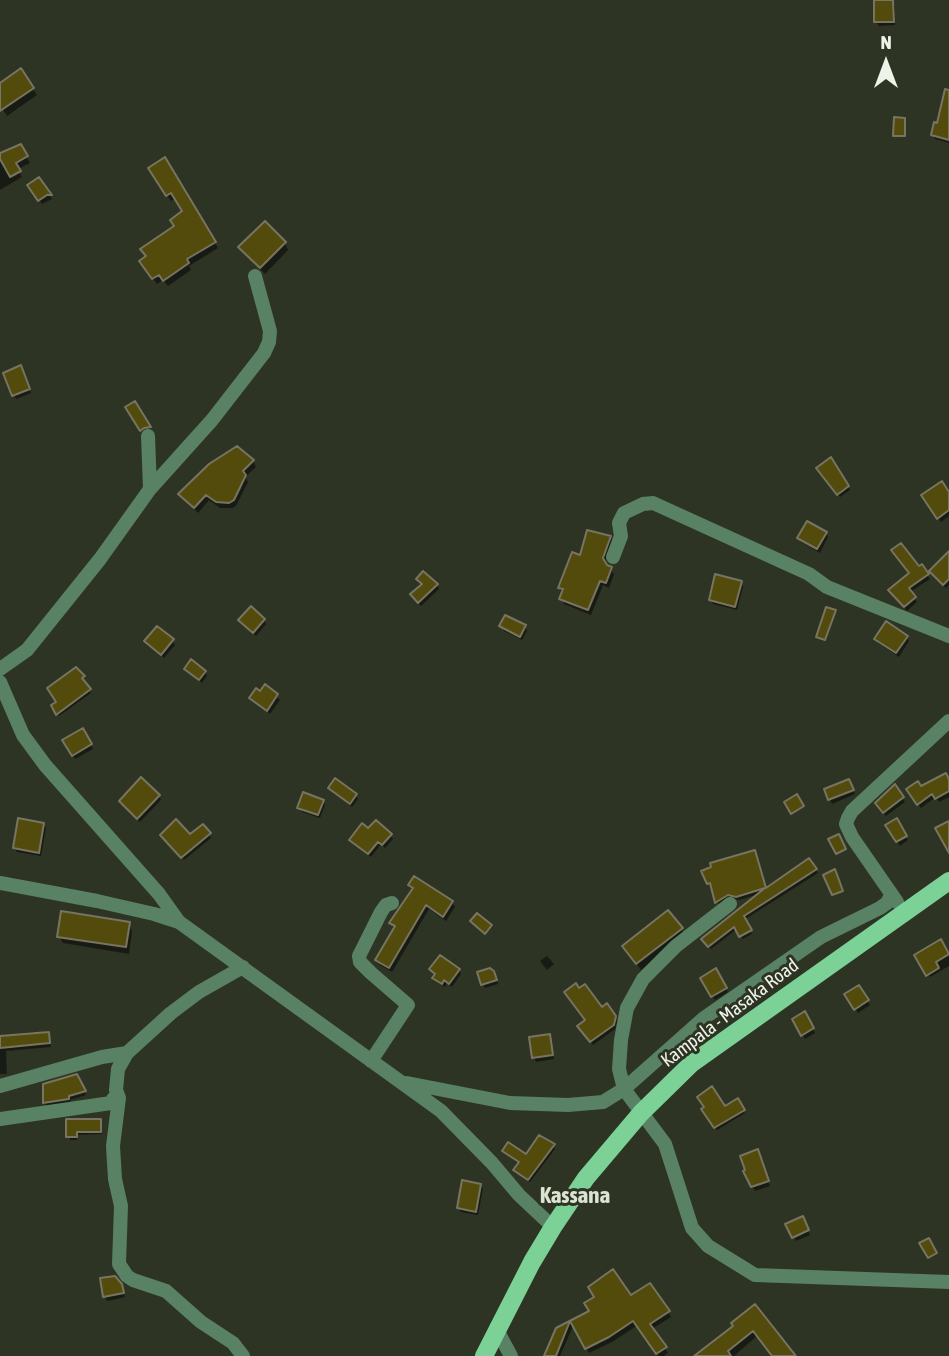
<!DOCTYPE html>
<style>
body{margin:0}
#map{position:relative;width:949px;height:1356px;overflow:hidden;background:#2d3424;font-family:"Asap Condensed",sans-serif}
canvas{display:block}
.north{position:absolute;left:851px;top:28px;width:70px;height:70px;-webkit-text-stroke:5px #2d3424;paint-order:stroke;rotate:0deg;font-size:19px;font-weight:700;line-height:28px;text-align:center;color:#eef3e9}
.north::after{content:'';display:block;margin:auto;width:24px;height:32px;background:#eef3e9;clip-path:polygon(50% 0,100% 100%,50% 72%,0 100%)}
</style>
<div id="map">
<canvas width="949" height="1356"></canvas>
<div class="north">N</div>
</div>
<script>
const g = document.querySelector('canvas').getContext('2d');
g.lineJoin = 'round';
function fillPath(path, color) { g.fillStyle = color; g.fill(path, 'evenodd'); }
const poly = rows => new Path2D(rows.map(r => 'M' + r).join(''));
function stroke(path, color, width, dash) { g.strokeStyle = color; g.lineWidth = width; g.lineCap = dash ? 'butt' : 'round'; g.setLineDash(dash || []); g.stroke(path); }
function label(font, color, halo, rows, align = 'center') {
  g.font = font + ' "Asap Condensed",sans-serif'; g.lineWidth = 6; g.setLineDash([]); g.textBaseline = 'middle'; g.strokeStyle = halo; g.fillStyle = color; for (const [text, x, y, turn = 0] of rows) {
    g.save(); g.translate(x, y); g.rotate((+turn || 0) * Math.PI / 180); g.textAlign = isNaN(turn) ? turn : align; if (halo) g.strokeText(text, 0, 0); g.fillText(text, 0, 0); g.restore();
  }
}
fillPath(poly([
 [892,1,895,6,895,25,879,26,876,22],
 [0,85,33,89,37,95,7,116,0,105],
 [949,111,949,143,935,139,933,135],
 [20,146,30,163,18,169,22,177,0,190,0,156],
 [164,159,218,248,189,266,191,270,168,286,163,280,157,284,145,267,176,227,184,212,176,198,171,201,150,169],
 [39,179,52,199,42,204,30,185],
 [285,243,288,250,265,274,240,248],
 [23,372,31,393,16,399,5,374],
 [831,459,850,490,840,497,820,471],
 [253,461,256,467,245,477,248,482,236,506,232,508,220,508,209,500,198,513,180,494],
 [923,495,949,495,949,516,941,522],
 [826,533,828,537,820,553,801,542,799,538],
 [610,537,613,542,605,564,614,574,609,588,603,585,591,615,564,604,560,588,582,558],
 [949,561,949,585,946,588,934,575],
 [921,566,930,579,910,592,917,602,907,611,890,591],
 [418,579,437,585,439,589,421,606,414,599,423,585],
 [741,582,743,587,737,610,713,604,711,600],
 [240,620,264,620,266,624,256,636],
 [501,626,525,627,527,631,522,640,504,631],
 [907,637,909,641,899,657,878,643,876,639],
 [146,641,173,641,175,645,164,658],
 [186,669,205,672,207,676,202,683],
 [83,677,84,679,82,681,91,693,59,716,53,706,59,703,50,688],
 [266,687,280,700,270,714,251,698,260,694],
 [82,730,93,749,75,759,65,741],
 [949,783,949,797,939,802,936,797,921,808,910,794,921,788],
 [851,785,855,794,832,804,826,790],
 [895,787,905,802,886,816,879,807],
 [330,788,355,795,358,799,352,807],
 [159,796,161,800,140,822,121,802],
 [322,801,325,805,320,818,302,812,299,807],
 [896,821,908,840,900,846,888,826],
 [43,824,46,828,41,856,17,852,14,848],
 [369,830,390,835,393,839,385,848,381,844,371,857,352,841],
 [209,834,211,838,184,860,164,839],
 [755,853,766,890,809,860,818,873,744,920,752,934,743,939,737,929,711,949,705,942,762,893,739,900,730,897,719,905,712,886,708,883],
 [410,885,452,902,455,907,446,921,429,909,392,972,380,965,377,960,395,930,391,923,413,890],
 [129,924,132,931,129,954,63,943,59,936],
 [681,929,685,935,641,970,624,947],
 [940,941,949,956,949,966,930,977,917,955],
 [547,956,554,964,547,970,540,961],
 [431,970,459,970,461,974,452,987,447,983,445,987,437,982,434,978,436,976],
 [715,971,728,992,715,1000,702,979],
 [496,977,498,984,485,988,483,984],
 [859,987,870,1005,858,1013,847,995],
 [602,1009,614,1017,617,1021,615,1029,593,1045,582,1030,587,1021],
 [804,1014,815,1033,805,1039,794,1020],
 [48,1034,51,1047,6,1051,7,1074,0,1074,0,1038],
 [549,1036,554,1059,536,1062,534,1058],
 [76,1076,86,1095,70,1100,71,1103,47,1107,45,1103],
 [737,1101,745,1113,717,1130,703,1109,725,1108],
 [68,1121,100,1121,102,1134,77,1135,77,1140,70,1140],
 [553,1146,555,1149,530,1182,517,1173,520,1164,504,1151,526,1157],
 [759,1155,770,1186,755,1191,745,1172],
 [480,1185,483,1189,478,1215,461,1212,458,1208],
 [802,1218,810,1235,796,1241,788,1225],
 [121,1285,125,1297,107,1301,105,1296],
 [631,1297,668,1312,671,1317,652,1329,668,1353,664,1356,659,1356,638,1325,612,1342,589,1353,574,1324,560,1356,546,1356,557,1329,591,1312],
 [755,1307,794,1356,773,1356,757,1336,734,1356,700,1356]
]), '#0007');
const building = poly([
 [874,0,893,0,894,22,874,22,874,0],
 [21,68,34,88,0,111,0,83,21,68],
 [945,89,949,90,949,140,931,135,934,122,937,123,945,89],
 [894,117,905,118,905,136,893,136,894,117],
 [21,144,28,156,16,163,21,171,10,177,0,159,0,153,21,144],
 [165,157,216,242,187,259,189,263,163,281,159,275,152,279,139,261,146,256,140,249,174,226,170,220,182,211,171,193,166,196,148,168,165,157],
 [39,177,52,195,47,195,38,201,27,185,39,177],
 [265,221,286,242,260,268,238,247,265,221],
 [21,365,30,389,12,396,3,373,21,365],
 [135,401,151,427,144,428,140,431,125,407,135,401],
 [237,446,254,460,243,471,246,475,234,500,229,503,216,502,206,495,194,508,178,494,209,464,237,446],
 [831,457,849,486,837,495,816,468,831,457],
 [942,481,949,492,949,510,937,519,921,495,942,481],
 [807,521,827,532,817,549,797,538,807,521],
 [587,530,611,536,603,558,607,565,612,567,606,583,600,581,588,610,559,599,563,589,558,588,572,552,580,555,587,530],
 [901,543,919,566,922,564,929,574,909,588,916,597,904,607,888,590,909,573,891,550,901,543],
 [949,551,949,579,943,585,929,571,949,551],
 [423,571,438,584,418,603,410,594,422,584,416,579,423,571],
 [715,574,742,581,735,607,709,600,715,574],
 [251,606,265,619,253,633,238,620,251,606],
 [826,607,836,610,825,640,816,637,826,607],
 [505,615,526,625,520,637,499,626,505,615],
 [886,621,908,636,896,653,874,639,886,621],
 [157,626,174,639,161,655,144,641,157,626],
 [191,659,206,671,199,680,184,669,191,659],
 [76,667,85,676,82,678,91,689,56,715,51,705,56,702,47,688,76,667],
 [265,684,278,694,267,711,249,698,256,688,260,691,265,684],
 [83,728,92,744,72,756,62,740,83,728],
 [946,773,949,779,949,791,935,799,932,794,917,805,906,789,918,781,921,786,946,773],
 [141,777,160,795,137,819,119,801,141,777],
 [335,778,357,794,350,804,328,788,335,778],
 [849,779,854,790,828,800,824,789,849,779],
 [895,784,904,797,883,813,875,803,895,784],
 [303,792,324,800,318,815,297,808,303,792],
 [797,794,804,806,791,814,784,802,797,794],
 [18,818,44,823,39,853,13,848,18,818],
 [897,818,907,836,896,842,885,825,897,818],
 [176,819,190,834,203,824,211,833,181,858,160,835,176,819],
 [376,820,392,834,382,845,378,842,368,854,349,840,362,823,368,828,376,820],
 [949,821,949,853,935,828,949,821],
 [839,834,846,849,836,854,828,839,839,834],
 [755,850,766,888,809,858,817,869,744,916,752,930,739,937,734,927,708,947,701,939,765,888,736,897,728,895,715,903,710,883,707,884,701,871,711,867,710,863,755,850],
 [835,869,843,891,832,895,823,875,835,869],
 [414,876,453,901,443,917,426,905,389,968,375,960,395,926,389,923,413,888,408,885,414,876],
 [668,910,683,928,636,964,622,946,668,910],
 [61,911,130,922,126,947,57,937,61,911],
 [477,913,492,925,485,934,470,921,477,913],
 [941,939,949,954,936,962,939,968,926,976,914,955,941,939],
 [440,955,460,969,449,984,444,980,442,984,432,978,435,974,429,969,440,955],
 [490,968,494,971,497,980,481,985,477,972,490,968],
 [716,968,727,988,711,997,700,978,716,968],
 [576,983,579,988,585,984,602,1007,607,1003,616,1016,614,1025,590,1042,577,1026,585,1020,564,992,576,983],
 [859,985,869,1000,854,1010,844,994,859,985],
 [805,1011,814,1028,801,1036,792,1019,805,1011],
 [49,1032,50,1043,0,1048,0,1036,49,1032],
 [550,1034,553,1055,532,1058,529,1037,550,1034],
 [77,1074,86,1091,69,1096,69,1099,43,1103,43,1084,77,1074],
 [712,1086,725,1106,738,1098,745,1110,714,1128,701,1109,704,1107,697,1097,712,1086],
 [66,1119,101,1119,101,1132,77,1132,77,1137,66,1137,66,1119],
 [539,1135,555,1144,528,1180,513,1170,519,1162,502,1151,508,1142,526,1154,539,1135],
 [758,1149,769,1181,751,1187,743,1171,745,1170,740,1156,758,1149],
 [462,1180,481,1184,476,1212,457,1208,462,1180],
 [803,1216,809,1230,792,1238,785,1224,803,1216],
 [929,1238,937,1253,928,1258,919,1243,929,1238],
 [613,1269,631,1295,650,1283,670,1311,650,1324,667,1347,656,1354,633,1321,609,1337,585,1349,570,1321,556,1356,544,1356,556,1328,589,1311,584,1303,594,1297,588,1287,613,1269],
 [115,1276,122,1284,124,1293,103,1297,100,1278,115,1276],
 [755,1304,796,1356,772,1356,753,1331,728,1351,731,1356,694,1356,733,1326,731,1323,755,1304]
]);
fillPath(building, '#534b0c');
stroke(building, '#777461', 2);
stroke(poly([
 [148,436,150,489],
 [613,557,621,536,619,523,624,513,643,504,653,503,809,574,827,587,949,636],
 [0,669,27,650,100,559,150,489,212,420,264,353,269,342,270,331,255,276],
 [0,682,23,735,45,765,159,894,179,922],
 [0,883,97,901,154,914,179,922,441,1111,492,1163,519,1195,553,1227],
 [897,902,852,837,846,824,848,818,852,811,949,721],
 [730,904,676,946,643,979,627,1008,621,1040,619,1069,624,1089,665,1144,692,1228,708,1246,755,1275,949,1282],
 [243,967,199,992,171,1013,127,1053,118,1069,116,1090,119,1098,113,1146,115,1179,121,1206,119,1264,127,1276,133,1280,166,1291,201,1322,233,1343,243,1356],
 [371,1061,408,1005,371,973,360,962,359,956,381,912,386,905,392,903],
 [407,1083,510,1103,568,1105,603,1102,624,1089,704,1018,821,937,880,908,887,903,891,895],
 [0,1086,102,1057,127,1053],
 [0,1119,111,1103,113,1099,119,1098],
 [496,1328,511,1356]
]), '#598164', 14);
stroke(poly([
 [484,1356,532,1262,553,1227,586,1178,641,1113,691,1064,949,881]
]), '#7cd196', 18);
label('19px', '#eef3e9', '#2d3424', [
 ["Kampala - Masaka Road",730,1013,-37]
]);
label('bold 23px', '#dbe4d0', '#2d3424', [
 ["Kassana",575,1196]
]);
</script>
